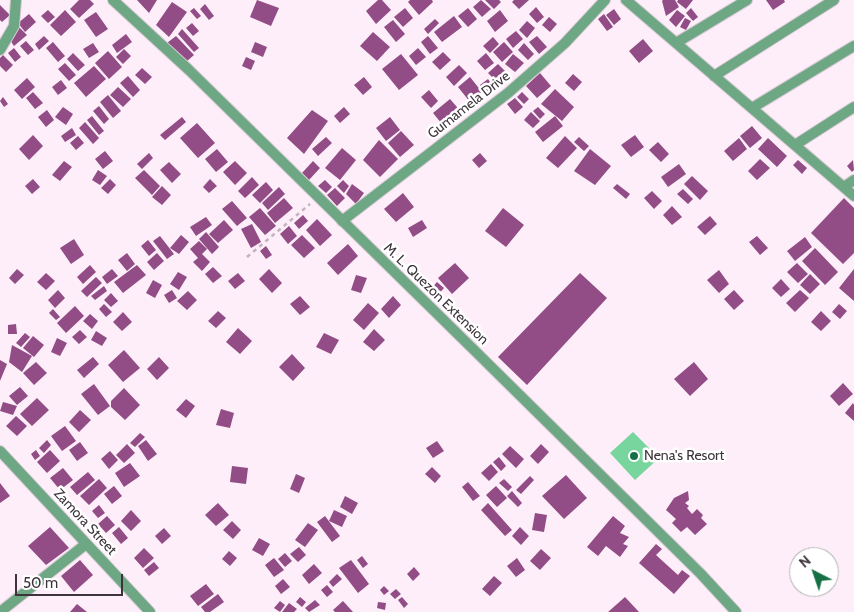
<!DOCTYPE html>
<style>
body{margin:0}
#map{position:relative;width:854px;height:612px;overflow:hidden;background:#fdeef9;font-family:Cabin,sans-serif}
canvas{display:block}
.north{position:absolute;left:789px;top:547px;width:50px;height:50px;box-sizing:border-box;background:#fff;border:1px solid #b1aeb1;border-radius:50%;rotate:319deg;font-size:14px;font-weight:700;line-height:20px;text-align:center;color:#3d343b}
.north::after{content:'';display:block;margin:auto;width:18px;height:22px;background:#167044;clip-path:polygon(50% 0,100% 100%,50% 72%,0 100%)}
.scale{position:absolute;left:15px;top:574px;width:108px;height:22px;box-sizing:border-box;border:2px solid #3d343b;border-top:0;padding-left:6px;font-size:15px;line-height:18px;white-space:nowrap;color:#3d343b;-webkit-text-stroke:4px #fff;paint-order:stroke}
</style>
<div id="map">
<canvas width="854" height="612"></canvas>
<div class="north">N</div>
<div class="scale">50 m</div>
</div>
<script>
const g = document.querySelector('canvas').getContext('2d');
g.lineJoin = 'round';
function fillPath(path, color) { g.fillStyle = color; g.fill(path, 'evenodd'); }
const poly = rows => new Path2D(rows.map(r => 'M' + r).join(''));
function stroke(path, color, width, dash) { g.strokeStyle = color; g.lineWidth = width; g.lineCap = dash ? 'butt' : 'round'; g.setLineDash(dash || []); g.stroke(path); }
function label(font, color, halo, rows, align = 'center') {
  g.font = font + ' Cabin,sans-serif'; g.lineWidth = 5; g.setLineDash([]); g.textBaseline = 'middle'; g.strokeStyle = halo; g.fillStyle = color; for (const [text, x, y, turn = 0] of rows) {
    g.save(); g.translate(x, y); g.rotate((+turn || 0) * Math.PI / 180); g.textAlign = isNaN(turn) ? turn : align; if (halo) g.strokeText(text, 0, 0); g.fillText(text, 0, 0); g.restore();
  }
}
fillPath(poly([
 [633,432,659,458,635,480,610,453]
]), '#77d59d');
fillPath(poly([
 [79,0,90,0,94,4,79,18,70,9],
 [137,0,157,0,149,13],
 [257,0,279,8,271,26,250,17],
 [378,0,382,0,391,10,376,24,366,11],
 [410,0,432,0,433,2,419,15,408,2],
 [481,0,491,9,482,17,473,7],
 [485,0,499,0,501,2,494,9],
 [514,0,529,0,519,9,512,2],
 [663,0,675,0,679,7,666,16,662,1],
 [678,0,693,0,686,9,677,2],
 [766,0,784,0,785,2,773,10],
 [172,2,187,12,169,37,156,25],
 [205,4,214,16,209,20,200,9],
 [0,5,10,15,2,22,0,20],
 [536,7,544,17,537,23,529,14],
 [194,8,201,16,197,19,190,11],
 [405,8,413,18,403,27,394,17],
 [468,8,477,19,468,27,458,16],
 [691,8,698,17,693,21,686,13],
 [614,9,621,19,614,25,606,15],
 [48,10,55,17,48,23,41,16],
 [65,10,76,22,61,36,50,25],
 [500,10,508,21,495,32,487,21],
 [677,10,685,16,676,27,669,20],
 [96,12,108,29,96,37,84,20],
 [29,14,36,22,25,32,18,23],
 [604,14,613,27,607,31,598,19],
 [454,16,462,27,442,42,434,32],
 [549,17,557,24,550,32,542,25],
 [685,18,691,21,686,30,680,27],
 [435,19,439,23,428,34,424,29],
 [393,20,405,34,396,42,384,27],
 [527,21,535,28,527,38,519,30],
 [192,23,199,31,193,36,186,28],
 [17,25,27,35,14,46,10,40],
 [182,29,199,48,194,52,178,34],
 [516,31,523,39,513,48,506,39],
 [373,32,390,47,377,61,360,46],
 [126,34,132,42,117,53,112,45],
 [44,36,49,41,39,50,35,44],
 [176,36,194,55,186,62,167,43],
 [428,36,438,48,430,54,421,42],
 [537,36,547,47,539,54,529,42],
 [493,37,499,44,490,53,483,46],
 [643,39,653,51,639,63,629,51],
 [26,41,34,50,28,55,20,46],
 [53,42,65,56,58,62,46,48],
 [255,42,267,47,263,57,251,52],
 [504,42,513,52,502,62,493,52],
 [93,43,99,52,89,58,83,49],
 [524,43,534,54,528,60,518,50],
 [14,48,21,57,15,62,8,53],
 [418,48,426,57,416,65,409,56],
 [124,49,131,56,123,64,116,57],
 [108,51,122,67,109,79,95,63],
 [443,52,451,60,440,70,432,62],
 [73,53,85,65,78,71,67,59],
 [486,53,494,63,485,70,477,61],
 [401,54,418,75,399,90,382,69],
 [513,54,524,63,515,72,505,64],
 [3,55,13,65,6,72,0,66,0,58],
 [246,57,255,61,251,70,242,66],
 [65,63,76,75,69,81,58,69],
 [498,64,506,72,496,81,488,73],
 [459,65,467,73,454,86,446,77],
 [94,66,106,79,86,97,74,83],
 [142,68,152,77,145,84,135,75],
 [540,73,551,86,537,98,526,86],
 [573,74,582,82,574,91,565,83],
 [128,76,140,90,133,97,120,83],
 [364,77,372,87,363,95,354,85],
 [470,77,482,92,470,102,458,87],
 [27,78,35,87,22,99,14,90],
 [488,79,494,88,487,94,480,85],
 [61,80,67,88,58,95,52,87],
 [118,87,131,99,123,107,110,95],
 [555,89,574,107,562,121,541,104],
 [429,90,438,101,431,108,421,97],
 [33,92,43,103,35,109,26,98],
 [522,92,529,99,524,104,517,97],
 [108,95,121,111,113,118,100,102],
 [3,97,8,104,4,107,0,101],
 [515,98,523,107,515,114,507,104],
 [450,99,463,114,446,129,433,113],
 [99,106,109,119,104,124,93,111],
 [63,107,73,114,66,125,55,117],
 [344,107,350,114,340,123,334,116],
 [538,107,545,114,540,119,533,111],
 [47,110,54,120,46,127,38,117],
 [312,110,328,121,304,154,287,138],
 [531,112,540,121,533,128,524,120],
 [92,116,104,131,99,135,87,120],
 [555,116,563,126,543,142,535,132],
 [182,117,186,122,165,140,160,135],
 [390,117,400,130,386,141,376,128],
 [85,122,99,138,93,144,79,128],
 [197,123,215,143,198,158,180,138],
 [752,126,762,138,750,148,740,136],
 [72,128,76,135,65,142,61,136],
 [401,131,414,145,400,157,388,143],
 [33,135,43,146,29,160,19,149],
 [635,135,644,147,631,157,621,145],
 [78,136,84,143,76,150,70,143],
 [565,136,577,148,558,168,546,158],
 [326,137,332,143,318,156,312,149],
 [579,137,589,146,584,151,574,142],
 [739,138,747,149,733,161,724,151],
 [768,138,787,156,777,167,758,149],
 [379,140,398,159,380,177,363,160],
 [658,142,669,154,661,162,649,150],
 [342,148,356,160,340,180,325,168],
 [217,149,228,162,216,172,205,159],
 [590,149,611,166,595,185,574,171],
 [105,151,113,161,103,169,95,159],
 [149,153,153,158,142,169,137,164],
 [480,153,487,161,479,168,472,160],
 [760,159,770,168,757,180,748,171],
 [798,160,807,168,802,174,793,165],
 [853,160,854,170,852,172,847,166],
 [64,161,72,167,60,181,52,175],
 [235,161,247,173,235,185,223,172],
 [313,161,320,168,309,180,302,173],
 [169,162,181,174,172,183,160,170],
 [679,164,686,174,668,187,661,177],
 [98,170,107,176,100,185,92,180],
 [144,170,160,186,152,195,135,178],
 [692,176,708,191,700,200,684,184],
 [252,177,259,185,245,198,238,191],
 [33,179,40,187,32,194,25,186],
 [110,179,116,185,108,194,101,188],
 [210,179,217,186,209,193,203,187],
 [325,180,332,187,326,193,318,186],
 [343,180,349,186,344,193,337,186],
 [266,182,273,190,260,203,252,195],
 [352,184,364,193,356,204,346,194],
 [617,184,630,194,626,199,613,188],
 [162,186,171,195,162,205,152,197],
 [279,187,285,194,268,210,262,203],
 [335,188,345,198,337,206,327,195],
 [683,189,693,199,688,204,677,194],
 [652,191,662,201,654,209,644,198],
 [403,193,414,207,396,222,384,209],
 [284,198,293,208,275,223,267,213],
 [844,198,854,208,854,253,843,264,811,233],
 [232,201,247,218,237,226,222,209],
 [672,206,682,217,672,225,663,215],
 [260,208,276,226,265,235,249,217],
 [503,208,524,225,506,247,485,231],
 [303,215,308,221,299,229,294,223],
 [710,216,717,224,705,235,697,227],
 [206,217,212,225,196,236,190,227],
 [317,219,332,235,320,246,306,230],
 [224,220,233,230,218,243,209,234],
 [422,220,427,228,413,237,408,228],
 [252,224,261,242,251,248,241,229],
 [289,226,297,236,288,244,280,234],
 [206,232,219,247,212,254,199,239],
 [181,235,189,242,179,254,170,248],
 [302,235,315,248,304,258,291,245],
 [160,236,174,254,167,259,153,241],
 [757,236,768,248,760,255,749,242],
 [805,237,812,247,795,261,787,251],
 [74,239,84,255,71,264,60,248],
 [148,240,156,250,149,256,141,246],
 [199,241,207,249,202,254,210,262,202,271,193,262,198,258,190,249],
 [348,244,358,256,338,275,327,263],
 [266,246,272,255,266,259,260,251],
 [815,248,838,272,825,285,802,261],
 [127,253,135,264,127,271,118,260],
 [157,253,164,261,154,270,147,262],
 [455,263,469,278,452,294,438,278],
 [797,263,808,274,798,283,787,272],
 [90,265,96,272,83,284,77,277],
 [137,265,146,275,123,293,114,282],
 [213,267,222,276,213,283,205,274],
 [17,269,24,275,15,284,9,278],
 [112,269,118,276,107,284,102,277],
 [269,269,282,283,272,293,259,279],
 [854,269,854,301,839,288],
 [719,270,729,284,719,293,707,280],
 [178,272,187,277,179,290,170,284],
 [46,273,55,281,46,290,37,282],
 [238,273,245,281,235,289,228,281],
 [580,273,607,298,527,385,498,357],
 [810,274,820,284,810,294,800,285],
 [356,275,367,278,361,293,351,290],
 [96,277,102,283,87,297,81,291],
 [781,279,790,289,781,297,772,288],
 [153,280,162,285,155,298,146,293],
 [437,282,444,288,437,296,430,290],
 [104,286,107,291,95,300,91,296],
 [58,290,65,298,55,308,48,300],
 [172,290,177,298,169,303,164,295],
 [734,290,744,301,734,310,724,299],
 [800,290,809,298,795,312,786,303],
 [188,291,197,300,187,310,177,301],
 [111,293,118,301,111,307,104,300],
 [300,296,310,307,300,315,290,304],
 [393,296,401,305,389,318,381,309],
 [368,303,379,313,364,330,353,320],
 [104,304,112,312,106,317,99,309],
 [839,304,847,311,840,319,832,312],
 [75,306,84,316,66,333,57,323],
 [53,309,60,317,56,320,49,313],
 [218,311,226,318,216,328,208,321],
 [821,311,831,321,821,331,811,322],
 [123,312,132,322,122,331,113,322],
 [90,314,98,321,92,329,83,321],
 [16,324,17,334,8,334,8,325],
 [238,328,252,341,240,354,226,342],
 [374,329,385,340,374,351,363,342],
 [80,330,87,337,79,344,72,337],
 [96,331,107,338,102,346,91,340],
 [25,333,30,337,21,347,16,343],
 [324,333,339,340,331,354,316,347],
 [33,336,44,345,34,357,23,348],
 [57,338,67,343,60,356,51,352],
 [12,345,32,356,22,372,9,362],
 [124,350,140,368,123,382,108,365],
 [292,354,305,368,293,381,279,367],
 [93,357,99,364,84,378,77,370],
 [159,357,169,368,157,380,147,369],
 [0,360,7,364,0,381],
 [36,362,47,373,34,385,23,373],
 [694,362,708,379,690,396,674,379],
 [843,383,853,394,839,406,830,396],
 [94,384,110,406,98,415,81,394],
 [20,387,28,396,17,405,9,396],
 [124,388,140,405,125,420,111,407,111,401],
 [37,398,49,410,32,426,20,414],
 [186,399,195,406,186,418,176,410],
 [3,402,17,406,13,415,0,411],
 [853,403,854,405,854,421,845,413],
 [221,409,234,413,230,428,216,425],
 [80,410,91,420,79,432,69,422],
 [16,416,27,426,17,436,6,426],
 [65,426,76,441,62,451,51,436],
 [140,433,145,437,135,447,130,443],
 [47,440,51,445,44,453,39,448],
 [146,440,157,454,148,461,138,446],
 [437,441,444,451,433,458,426,448],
 [80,442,88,453,77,461,69,450],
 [127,444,135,453,124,463,116,455],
 [541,444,549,452,538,464,530,456],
 [510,446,524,459,516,468,502,454],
 [36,450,40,456,35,460,31,454],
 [50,450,60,461,47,473,37,462],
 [110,451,118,460,109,469,101,459],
 [499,457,506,466,501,471,493,462],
 [130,463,140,476,124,487,115,473],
 [491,464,498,472,489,481,481,473],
 [232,466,248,468,246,484,230,482],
 [432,467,441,476,435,483,425,474],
 [63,468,73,480,60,490,50,478],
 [88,472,95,480,77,495,70,487],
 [296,474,305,478,299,493,290,489],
 [566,475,587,498,564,519,542,496],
 [530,476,534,480,521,494,516,490],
 [99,479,107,488,89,505,80,496],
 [504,479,512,487,508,491,499,483],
 [468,482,480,496,473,501,462,487],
 [0,483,10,496,0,503],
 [114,486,122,496,112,504,104,494],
 [496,486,507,498,497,507,486,495],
 [512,491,522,503,518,507,507,496],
 [688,491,689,500,685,503,689,506,687,508,692,514,697,509,703,515,701,518,707,524,695,535,687,527,681,532,672,523,676,519,666,510,674,498],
 [345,496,358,503,352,514,340,507],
 [218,503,229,515,216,526,205,515],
 [488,503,512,530,505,536,481,510],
 [99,505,105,513,98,518,92,511],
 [131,510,141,521,131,531,121,521],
 [334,510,347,516,342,527,329,521],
 [535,513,547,515,544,532,532,530],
 [107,516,115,525,106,533,98,524],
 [325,516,340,536,332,542,317,522],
 [613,516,625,526,620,533,629,537,623,544,628,546,620,557,606,546,598,556,587,547],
 [232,521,241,530,233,539,223,530],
 [308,523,318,530,305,547,295,540],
 [50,527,69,548,46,565,28,546],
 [119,527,128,538,121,544,112,533],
 [520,527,529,536,521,545,512,536],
 [164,528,171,536,162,544,155,536],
 [259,538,270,544,263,556,252,550],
 [656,544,662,549,656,555,678,575,682,570,690,576,674,594,639,563],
 [299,547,306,555,298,562,290,554],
 [144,548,154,558,143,568,134,558],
 [541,549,551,558,540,570,530,561],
 [229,551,237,558,230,566,222,559],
 [285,553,292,561,285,567,278,559],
 [362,556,368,564,363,568,357,560],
 [274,558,284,570,274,577,265,565],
 [517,558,525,570,516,577,507,566],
 [80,560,93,575,74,592,61,576],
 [351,560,369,584,358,593,339,568],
 [154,562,159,568,149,576,144,570],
 [314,564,322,573,309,584,302,575],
 [414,567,420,574,413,581,407,574],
 [337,574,342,579,333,587,329,582],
 [494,576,502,583,490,596,482,589],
 [283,579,290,587,281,594,275,586],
 [206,584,214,594,198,606,190,596],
 [327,585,333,592,327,597,321,590],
 [384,586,389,591,384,595,380,590],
 [396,589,401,594,395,599,390,594],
 [218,594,224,602,210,612,205,612,201,607],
 [300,597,306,602,302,607,296,602],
 [402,597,408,604,404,608,398,600],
 [625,597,639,612,608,612],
 [315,600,320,605,309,612,305,608],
 [280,601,285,605,280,612,274,608],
 [343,601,353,612,335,612,333,610],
 [378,602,386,603,385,610,377,608],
 [289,603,297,609,294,612,282,612],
 [77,604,87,612,70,612]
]), '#924c86');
const minor = poly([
 [626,0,854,196],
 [676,43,747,0],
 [0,50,14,26,16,0],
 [714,76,834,0],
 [752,108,854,46],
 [795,145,854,107],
 [844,187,854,180],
 [342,221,508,93,565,43,605,0],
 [0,612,86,544]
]);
const tertiary = poly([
 [113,0,189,70,471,347,700,573,736,612],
 [0,451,150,612]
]);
stroke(minor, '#d7c9d3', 12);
stroke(tertiary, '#d7c9d3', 12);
stroke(poly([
 [247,257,310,204]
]), '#c2b5bf', 2.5, [4, 4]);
stroke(minor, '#6da783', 10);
stroke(tertiary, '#6da783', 10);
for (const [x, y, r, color] of [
 [634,456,5,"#167044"]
]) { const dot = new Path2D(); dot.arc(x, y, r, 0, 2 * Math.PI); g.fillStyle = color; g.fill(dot); stroke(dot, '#fff', 2); }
label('14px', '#3d343b', '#fff', [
 ["Gumamela Drive",469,105,-38],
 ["M. L. Quezon Extension",436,294,44],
 ["Zamora Street",85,522,47]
]);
label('14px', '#3d343b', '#fff', [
 ["Nena's Resort",644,456]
], 'left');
</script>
